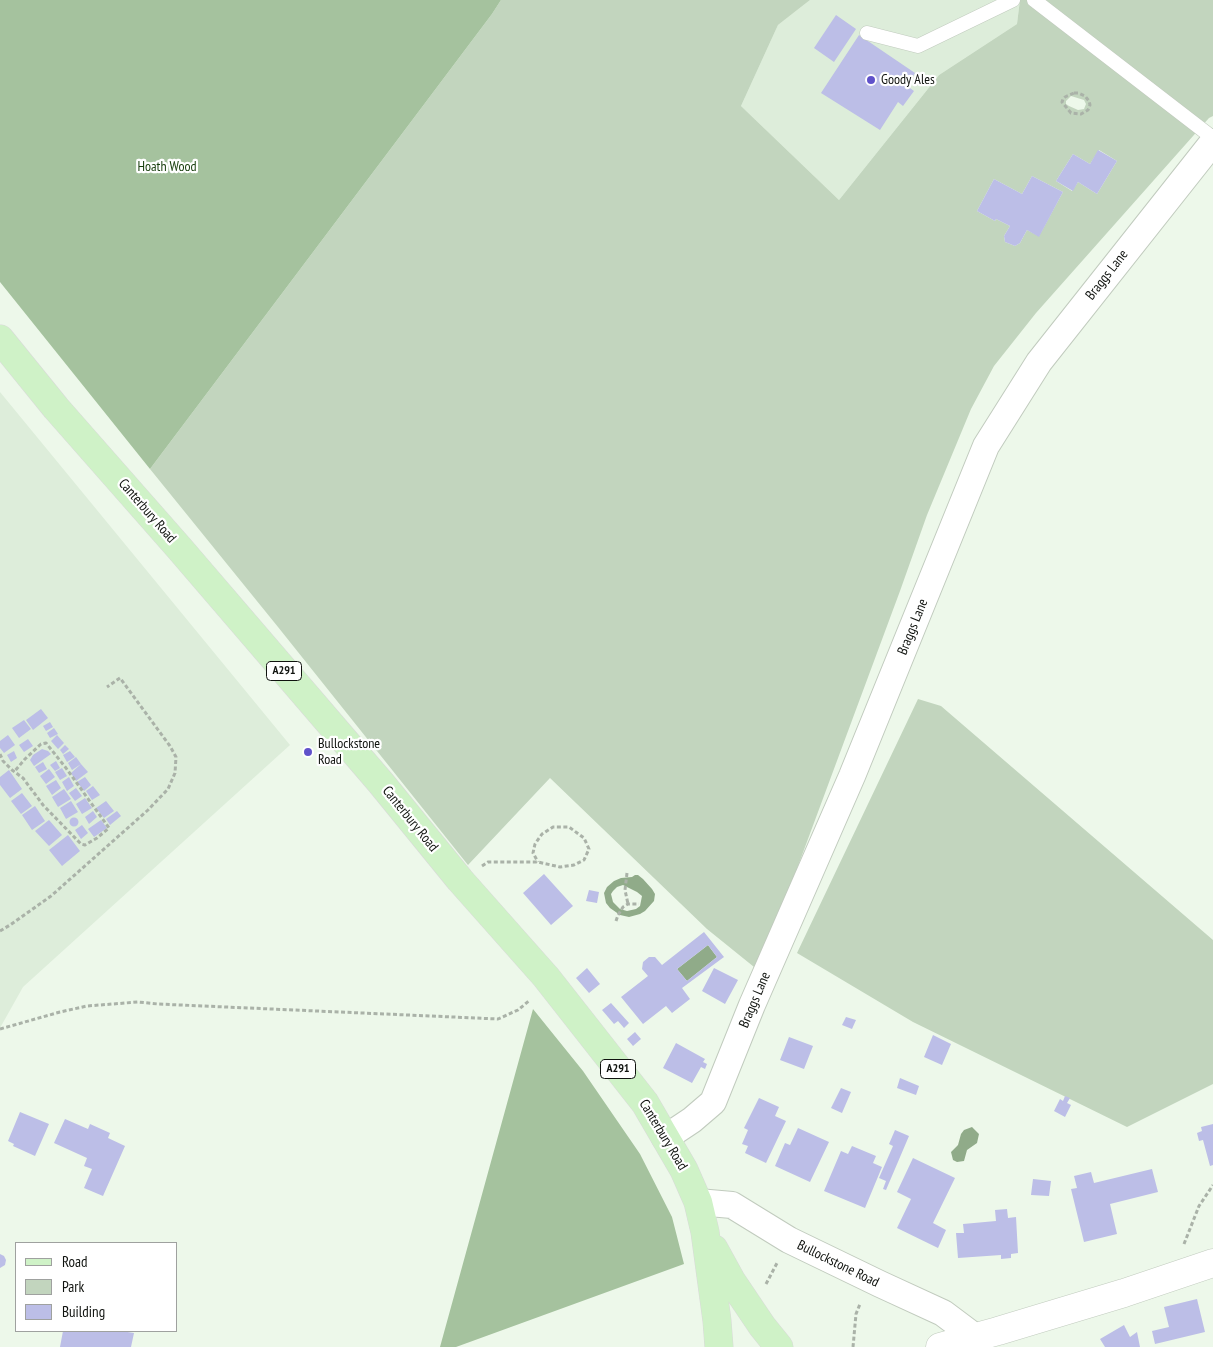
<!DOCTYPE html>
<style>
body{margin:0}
#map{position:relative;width:1213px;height:1347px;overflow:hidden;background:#edf8ea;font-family:"PT Sans Narrow",sans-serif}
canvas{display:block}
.legend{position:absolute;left:15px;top:1242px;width:162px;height:90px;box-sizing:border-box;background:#fff;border:1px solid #9fa19f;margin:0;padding:6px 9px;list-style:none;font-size:15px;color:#10130f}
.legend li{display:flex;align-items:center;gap:10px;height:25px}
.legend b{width:25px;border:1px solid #9fa19f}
</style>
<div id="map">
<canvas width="1213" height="1347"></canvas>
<ul class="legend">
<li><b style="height:6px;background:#cff2c7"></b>Road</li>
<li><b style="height:14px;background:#c2d5be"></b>Park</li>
<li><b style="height:14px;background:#bcbee7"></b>Building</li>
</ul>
</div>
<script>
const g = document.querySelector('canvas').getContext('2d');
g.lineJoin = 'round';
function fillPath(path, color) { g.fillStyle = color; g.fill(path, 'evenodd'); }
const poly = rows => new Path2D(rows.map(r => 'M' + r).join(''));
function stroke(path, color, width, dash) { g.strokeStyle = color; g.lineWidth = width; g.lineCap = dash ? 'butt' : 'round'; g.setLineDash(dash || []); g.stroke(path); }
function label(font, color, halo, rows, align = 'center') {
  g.font = font + ' "PT Sans Narrow",sans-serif'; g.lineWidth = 4.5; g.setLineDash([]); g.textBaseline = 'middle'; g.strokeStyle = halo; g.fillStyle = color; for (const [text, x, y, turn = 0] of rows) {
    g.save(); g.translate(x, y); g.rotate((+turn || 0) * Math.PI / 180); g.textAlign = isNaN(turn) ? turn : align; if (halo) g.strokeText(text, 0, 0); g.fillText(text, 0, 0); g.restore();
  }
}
fillPath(poly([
 [810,0,1020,0,1017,24,939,75,839,200,741,106,778,25],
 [0,392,290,745,23,987,0,1028]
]), '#ddedda');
fillPath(poly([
 [501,0,810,0,778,25,741,106,839,200,939,75,1017,24,1020,0,1213,0,1213,116,1209,118,1036,313,994,366,971,409,927,515,900,591,759,971,707,929,550,778,468,865,278,627,150,469,492,14],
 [1071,96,1084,100,1086,104,1084,109,1078,110,1069,106,1066,104,1066,101],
 [1099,150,1117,161,1097,194,1078,182,1072,191,1056,181,1073,154,1090,164],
 [1032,176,1063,192,1039,236,1027,230,1020,243,1015,246,1005,242,1004,236,1010,226,996,219,995,221,977,211,994,179,1022,194],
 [918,699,941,706,1213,940,1213,1084,1127,1127,913,1022,797,953]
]), '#c2d5be');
fillPath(poly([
 [0,0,501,0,492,14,150,469,0,282],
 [533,1009,583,1071,640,1154,672,1217,684,1264,456,1347,440,1347]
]), '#a5c29e');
fillPath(poly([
 [635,875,638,875,643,879,652,889,655,894,654,901,645,911,640,914,629,917,620,915,610,908,606,903,604,893,607,887,614,881,621,878,632,877],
 [623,885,637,892,642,896,640,906,636,909,627,911,620,909,613,902,611,894,613,891,617,887],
 [708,945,717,957,687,981,677,969],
 [972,1127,979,1134,977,1143,967,1150,964,1161,957,1162,953,1160,951,1152,958,1145,961,1134,964,1130]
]), '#90ab89');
fillPath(poly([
 [836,15,856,29,834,62,814,48],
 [859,35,915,73,907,86,914,91,903,106,898,102,880,130,821,93],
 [1098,150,1117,161,1097,194,1078,182,1073,191,1056,181,1073,154,1090,164],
 [1032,176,1063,192,1039,237,1027,230,1020,243,1015,246,1005,242,1004,236,1010,226,996,219,995,221,977,211,994,179,1022,194],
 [41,709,48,718,33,730,26,720],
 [24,720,31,729,19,738,12,728],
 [50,722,53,727,46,731,43,726],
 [54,728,58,734,50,738,47,733],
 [8,735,15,745,4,753,0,748,0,741],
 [57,735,64,743,58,749,51,741],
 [28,739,33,746,24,752,19,745],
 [65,745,69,749,63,754,60,750],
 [42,749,48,751,51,754,34,766,30,760,33,755],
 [14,751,17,758,11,762,7,755],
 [70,751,75,757,67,762,63,755],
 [76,757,81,764,72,770,68,763],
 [56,761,60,768,55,771,50,765],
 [43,762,47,769,39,773,35,767],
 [81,764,88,772,76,781,71,773],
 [62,768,67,776,60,780,55,772],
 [49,769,55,777,46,784,40,776],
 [9,770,22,789,10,798,0,785,0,777],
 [69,777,74,786,67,791,62,782],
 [85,777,91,785,84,791,77,782],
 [56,780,61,788,52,795,46,786],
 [93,786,100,795,92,800,86,791],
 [76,788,82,796,75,801,69,793],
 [64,789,71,799,58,807,52,797],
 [22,793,32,806,21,814,11,801],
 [85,798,92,808,82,814,76,804],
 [71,801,78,812,66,819,60,808],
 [106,801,114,811,104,818,96,808],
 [35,806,45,821,32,830,22,815],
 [93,811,97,817,89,824,85,817],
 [117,811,121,816,110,825,106,819],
 '69.5 822a4.5 4.5 0 1 1 9 0a4.5 4.5 0 1 1-9 0Z',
 [49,820,62,835,49,846,35,831],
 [101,820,107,828,94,837,88,829],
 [82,825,88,833,81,839,75,830],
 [68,835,80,851,62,866,49,850],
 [544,874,573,906,551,925,523,893],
 [589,890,599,892,597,903,586,901],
 [704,932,724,957,682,988,690,999,672,1013,666,1006,643,1024,621,997,648,976,642,969,643,962,649,957,655,957,662,965],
 [708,945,717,957,687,981,677,969],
 [587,968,600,984,589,993,576,978],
 [714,968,738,980,725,1004,702,991],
 [611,1003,629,1023,624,1028,618,1021,614,1024,602,1010],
 [846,1017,856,1020,852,1029,842,1025],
 [635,1032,641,1039,633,1046,627,1039],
 [933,1035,951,1044,942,1065,924,1057],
 [789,1037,813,1046,804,1069,780,1060],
 [676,1043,705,1059,703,1062,707,1064,705,1069,701,1067,692,1083,663,1068],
 [900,1078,919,1086,916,1095,897,1088],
 [841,1088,851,1092,842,1113,831,1108],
 [1065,1096,1070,1098,1067,1103,1071,1105,1065,1117,1054,1111,1060,1099,1063,1101],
 [759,1098,779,1107,775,1116,786,1121,766,1163,745,1153,748,1146,742,1144,748,1130,744,1128],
 [20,1112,49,1124,35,1156,13,1146,14,1144,8,1141],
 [65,1119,88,1129,90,1124,110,1133,108,1138,125,1146,103,1196,84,1188,92,1169,84,1166,87,1158,54,1143],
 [1213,1124,1213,1165,1210,1166,1203,1140,1199,1141,1197,1133,1202,1131,1201,1127],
 [798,1128,829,1142,810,1182,775,1166,785,1143,790,1145],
 [895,1130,909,1136,886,1190,883,1189,886,1181,879,1178,893,1146,889,1144],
 [852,1146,876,1156,873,1163,882,1167,865,1208,824,1191,841,1151,848,1154],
 [913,1158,955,1178,933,1223,946,1230,938,1248,897,1228,911,1199,897,1192],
 [1152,1169,1158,1192,1110,1204,1117,1234,1084,1242,1071,1189,1077,1188,1074,1176,1091,1172,1094,1183],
 [1033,1179,1051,1181,1049,1196,1031,1195],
 [1007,1209,1008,1218,1016,1217,1018,1253,1011,1254,1011,1258,1001,1259,1001,1255,958,1258,956,1233,964,1233,963,1224,996,1221,995,1210],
 [0,1254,4,1256,6,1260,5,1265,0,1268],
 [1197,1299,1205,1332,1155,1344,1152,1331,1169,1327,1164,1307],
 [1124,1325,1130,1337,1137,1332,1140,1347,1105,1347,1100,1339],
 [63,1331,121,1331,134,1333,131,1347,60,1347]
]), '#bcbee7');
const lane = poly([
 [1034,0,1213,138],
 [867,33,918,46,1013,0]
]);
const street = poly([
 [665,1138,692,1120,713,1102,752,1005,852,776,986,446,1039,362,1213,142],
 [698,1202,732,1205,789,1240,880,1284,943,1313,975,1337]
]);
const secondary = poly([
 [940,1347,998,1331,1124,1293,1213,1263]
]);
const primary = poly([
 [0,339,56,408,180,549,381,783,460,880,546,977,645,1103,684,1170,698,1202,705,1232,717,1321,719,1347],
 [714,1249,731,1280,762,1326,779,1347]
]);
stroke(lane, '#c1cbbe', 15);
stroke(street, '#c1cbbe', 28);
stroke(secondary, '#c1cbbe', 29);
stroke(primary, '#d9d9d9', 29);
stroke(poly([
 [1074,93,1078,93,1085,96,1089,101,1090,105,1088,110,1081,114,1071,113,1062,102,1063,99,1065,97,1074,93],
 [0,754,3,761,12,770,23,778,43,805,81,844,85,845,97,838,109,828,66,768,46,743,41,744,25,759,14,772],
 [482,866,488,862,538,862,560,867,574,865,584,860,589,849,584,838,569,827,553,827,542,834,535,844,533,853,538,862],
 [627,873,625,890,628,904],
 [616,921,618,915,623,907,628,904,639,904],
 [0,931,10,925,51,896,148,810,168,789,175,773,176,757,170,746,120,678,107,687],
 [0,1029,60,1012,87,1006,138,1002,158,1004,498,1019,518,1010,530,1000],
 [1184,1244,1199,1206,1213,1185],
 [766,1284,777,1263],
 [853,1347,856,1314,860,1304]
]), '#aab2a8', 3, [4, 2.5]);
stroke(lane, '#fff', 14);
stroke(street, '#fff', 26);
stroke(secondary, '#fff', 28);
stroke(primary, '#cff2c7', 28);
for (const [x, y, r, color] of [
 [871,80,5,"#6052ca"],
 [308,752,5,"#6052ca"]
]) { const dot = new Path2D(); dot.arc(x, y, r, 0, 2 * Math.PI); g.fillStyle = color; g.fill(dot); stroke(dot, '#fff', 2); }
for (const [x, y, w] of [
 [284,671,35],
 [618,1069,35]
]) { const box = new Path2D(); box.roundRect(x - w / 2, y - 9.5, w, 19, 4); g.fillStyle = '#fff'; g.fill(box); stroke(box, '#10130f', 1); }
label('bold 12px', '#10130f', null, [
 ["A291",284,671],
 ["A291",618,1069]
]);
label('14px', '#10130f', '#fff', [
 ["Goody Ales",881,80],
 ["Bullockstone",318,744],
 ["Road",318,760]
], 'left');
label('14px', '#173d0c', '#fff', [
 ["Hoath Wood",167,167]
]);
label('14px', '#10130f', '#fff', [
 ["Braggs Lane",1107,275,-52],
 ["Canterbury Road",147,511,49],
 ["Braggs Lane",913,627,-68],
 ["Canterbury Road",410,819,51],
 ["Braggs Lane",755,1000,-67],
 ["Canterbury Road",663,1135,59],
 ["Bullockstone Road",838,1264,26]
]);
</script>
